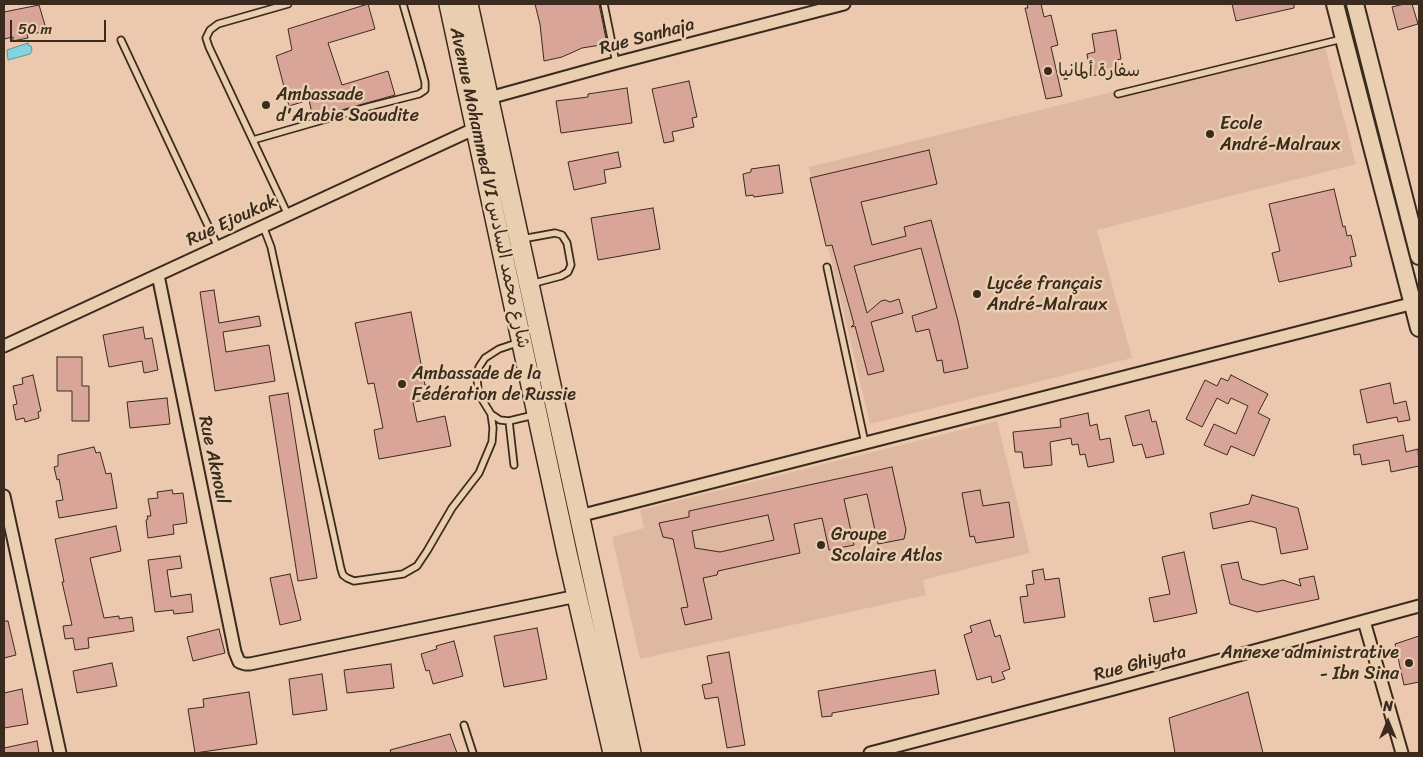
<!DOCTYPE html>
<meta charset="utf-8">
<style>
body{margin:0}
#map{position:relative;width:1423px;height:757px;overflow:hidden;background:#ecc8af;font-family:Sriracha,sans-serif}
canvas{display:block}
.frame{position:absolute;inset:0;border:5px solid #3b2a1e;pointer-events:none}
.north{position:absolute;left:1363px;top:697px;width:50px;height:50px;-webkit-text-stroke:4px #e9cfb0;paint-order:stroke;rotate:0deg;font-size:14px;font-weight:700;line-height:20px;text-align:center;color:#3b2a1e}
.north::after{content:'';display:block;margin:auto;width:18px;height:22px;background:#3b2a1e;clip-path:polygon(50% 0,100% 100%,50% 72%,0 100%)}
.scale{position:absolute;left:10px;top:20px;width:96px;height:22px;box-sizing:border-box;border:2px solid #3b2a1e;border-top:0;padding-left:6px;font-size:15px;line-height:18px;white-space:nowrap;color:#3b2a1e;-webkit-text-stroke:4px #e9cfb0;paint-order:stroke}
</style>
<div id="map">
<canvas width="1423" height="757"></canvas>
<div class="frame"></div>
<div class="north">N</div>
<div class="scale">50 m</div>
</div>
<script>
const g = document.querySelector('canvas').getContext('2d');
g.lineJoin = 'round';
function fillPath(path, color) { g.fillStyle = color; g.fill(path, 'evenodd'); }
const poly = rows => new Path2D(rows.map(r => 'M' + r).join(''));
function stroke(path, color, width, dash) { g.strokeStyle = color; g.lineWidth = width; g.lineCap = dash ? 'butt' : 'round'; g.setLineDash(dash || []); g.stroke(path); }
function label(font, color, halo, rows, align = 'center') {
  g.font = font + ' Sriracha,"Playpen Sans Arabic",sans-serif'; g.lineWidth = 5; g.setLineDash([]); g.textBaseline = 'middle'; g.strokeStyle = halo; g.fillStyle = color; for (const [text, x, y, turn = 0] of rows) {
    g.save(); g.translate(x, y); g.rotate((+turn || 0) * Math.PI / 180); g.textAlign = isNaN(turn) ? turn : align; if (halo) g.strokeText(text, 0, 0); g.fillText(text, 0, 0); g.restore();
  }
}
fillPath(poly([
 [1323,40,1356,164,1097,230,1132,358,870,424,809,167],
 [997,421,1030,553,923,580,926,595,640,659,612,537,644,528,640,510]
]), '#dfb8a2');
const water = poly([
 [28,43,28,45,31,46,32,50,30,54,8,60,7,50,28,43]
]);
fillPath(water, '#83d4df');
stroke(water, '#669092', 1);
const building = poly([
 [368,4,375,29,328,43,342,85,388,71,395,95,313,118,309,100,289,106,276,56,292,50,288,29,368,4],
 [535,4,599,4,607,44,582,48,562,57,544,61,540,24,535,4],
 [1027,4,1041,4,1044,17,1051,15,1058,45,1051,47,1062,96,1046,99,1025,8,1028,8,1027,4],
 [1232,4,1294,4,1294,8,1236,21,1232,4],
 [1404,4,1412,4,1418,24,1398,30,1392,7,1404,4],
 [39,5,47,32,27,34,28,38,13,41,13,37,4,39,4,12,39,5],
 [1116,30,1121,59,1117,60,1119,71,1091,76,1087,54,1095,52,1092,34,1116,30],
 [689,81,697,117,692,118,694,127,672,132,674,141,664,143,652,89,689,81],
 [627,88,632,123,561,133,556,101,588,97,588,94,627,88],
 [929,150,937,184,861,202,872,245,906,236,904,227,931,220,958,321,968,368,944,373,942,360,937,361,929,329,916,332,912,316,937,308,921,248,854,266,867,313,881,301,885,300,890,302,899,299,903,313,871,322,884,371,868,375,855,326,851,327,854,324,832,245,826,246,810,178,929,150],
 [618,152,621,167,604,170,606,183,574,190,568,162,618,152],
 [779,165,783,193,754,197,753,195,746,196,743,174,751,172,751,169,779,165],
 [1334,189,1343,227,1345,226,1347,236,1351,235,1356,256,1350,257,1352,266,1279,282,1272,253,1280,251,1269,204,1334,189],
 [653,208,660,249,598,260,591,218,653,208],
 [214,290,219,323,259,316,261,326,223,332,226,352,269,345,275,381,215,391,200,292,214,290],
 [411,312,425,385,429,385,432,399,413,402,417,422,445,416,451,446,379,459,374,430,383,428,374,383,368,384,355,323,411,312],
 [143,327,145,339,152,338,158,370,144,373,142,361,109,367,103,335,143,327],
 [57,357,82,357,82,386,89,386,89,421,72,421,72,391,57,391,57,357],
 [33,375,41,411,38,412,39,418,25,422,24,418,16,420,13,405,17,404,13,386,23,384,22,378,33,375],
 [1231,375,1268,394,1258,413,1270,419,1254,456,1231,446,1227,455,1204,445,1214,424,1236,434,1248,406,1231,398,1228,404,1217,398,1202,427,1186,419,1205,380,1217,386,1221,378,1228,381,1231,375],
 [1390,383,1394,404,1406,401,1410,420,1398,422,1397,417,1367,423,1360,390,1390,383],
 [288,393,317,578,298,581,269,396,288,393],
 [167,398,170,424,130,428,127,402,167,398],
 [1149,410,1152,422,1156,421,1164,454,1146,458,1142,444,1133,446,1125,416,1149,410],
 [1088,413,1090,426,1097,424,1100,440,1110,438,1114,462,1088,467,1085,454,1080,455,1078,444,1072,445,1071,438,1050,442,1052,465,1024,468,1022,452,1015,452,1013,432,1061,427,1060,419,1088,413],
 [1403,435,1406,452,1418,449,1419,466,1391,472,1389,460,1362,465,1360,454,1354,455,1353,445,1403,435],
 [94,447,96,453,100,452,106,474,111,473,117,508,59,518,56,501,63,500,59,479,57,480,54,467,58,466,58,455,94,447],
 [892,467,906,530,904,539,878,544,867,494,844,499,854,545,829,550,822,518,794,524,800,553,718,571,717,575,703,578,712,619,685,625,681,608,688,607,673,539,663,537,659,523,689,517,689,511,892,467],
 [768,515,774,540,720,552,695,548,692,531,768,515],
 [172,490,173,494,183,493,187,523,173,525,174,534,148,538,146,520,148,519,147,516,151,516,148,499,158,498,157,492,172,490],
 [980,490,983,506,1009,502,1014,537,976,543,974,536,970,537,962,493,980,490],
 [1252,495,1298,508,1308,549,1281,554,1276,528,1251,521,1213,529,1210,513,1249,504,1252,495],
 [116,526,121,551,90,558,104,618,119,616,119,619,132,617,134,631,88,638,89,648,75,650,73,638,65,639,63,626,72,625,62,582,64,582,55,539,116,526],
 [1184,552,1197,613,1154,622,1149,598,1170,594,1162,557,1184,552],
 [180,556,182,568,167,570,171,597,191,594,193,612,174,614,173,610,155,612,148,560,180,556],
 [1238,562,1242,579,1262,585,1283,580,1301,586,1299,579,1314,576,1319,599,1257,612,1230,604,1221,565,1238,562],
 [1043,569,1045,580,1059,578,1065,617,1024,623,1020,597,1028,596,1026,585,1034,584,1032,571,1043,569],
 [290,574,301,620,280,625,270,578,290,574],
 [990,620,995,637,1000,635,1010,669,1002,672,1005,679,992,683,991,676,977,680,964,635,972,632,970,626,990,620],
 [4,621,8,621,16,655,4,658,4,621],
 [537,628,547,679,504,687,494,636,537,628],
 [219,629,225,653,193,661,187,637,219,629],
 [1419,636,1419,682,1404,685,1395,644,1419,636],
 [454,641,463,676,433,684,429,670,426,671,421,654,437,649,436,646,454,641],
 [729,652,745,745,727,748,718,697,705,699,702,685,712,683,707,656,729,652],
 [112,663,117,686,77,693,73,671,112,663],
 [391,664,394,688,347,693,344,670,391,664],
 [935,670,939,694,832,713,832,716,822,717,818,691,935,670],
 [322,674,327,710,293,715,289,679,322,674],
 [22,689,28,724,4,728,4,693,22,689],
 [249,692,257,744,195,753,188,709,204,707,203,699,249,692],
 [1248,692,1263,753,1175,753,1169,718,1248,692],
 [450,734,457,753,391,753,390,750,450,734],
 [37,741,39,753,4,753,4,748,37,741]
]);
fillPath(building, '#d9a598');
stroke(building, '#3b2a1e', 1);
const lane = poly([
 [604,4,616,63],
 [121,40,218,247],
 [1118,94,1342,39],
 [253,140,368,107,419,94,425,90,425,82,420,63,403,4],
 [288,215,209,47,206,38,210,30,218,24,288,4],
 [263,226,271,247,341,569,343,575,347,578,354,581,403,574,417,566,427,551,452,508,479,473,492,442,493,428,491,414],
 [522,239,555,233,562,235,567,243,571,265,568,272,561,276,531,284],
 [827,267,865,443],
 [520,342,499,349,485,358,479,367,477,377,478,390,483,401,491,414,500,420,509,421,534,415],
 [509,421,514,465],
 [464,725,473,753]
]);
const street = poly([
 [489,98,616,63,844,4],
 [158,275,235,652,239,662,245,664,250,664,577,596],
 [4,346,476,128],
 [4,496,60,753],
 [579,516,1418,302],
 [1364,621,1402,753],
 [870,753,1110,690,1419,606]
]);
const secondary = poly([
 [1335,4,1419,328],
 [1355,4,1419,256]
]);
const primary = poly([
 [449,4,567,553,613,753],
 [468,4,631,753]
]);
stroke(lane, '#3b2a1e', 9);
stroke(street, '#3b2a1e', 15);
stroke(secondary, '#3b2a1e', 20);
stroke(primary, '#3b2a1e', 22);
stroke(lane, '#e9cfb0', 5.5);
stroke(street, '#e9cfb0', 11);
stroke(secondary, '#e9cfb0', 16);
stroke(primary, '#e9cfb0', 19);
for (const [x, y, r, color] of [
 [1048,71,5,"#3b2a1e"],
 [266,105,5,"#3b2a1e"],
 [1210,134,5,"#3b2a1e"],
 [977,294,5,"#3b2a1e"],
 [402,384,5,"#3b2a1e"],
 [821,545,5,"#3b2a1e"],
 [1409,663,5,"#3b2a1e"]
]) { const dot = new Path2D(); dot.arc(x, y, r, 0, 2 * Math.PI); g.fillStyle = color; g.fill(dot); stroke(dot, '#e9cfb0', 2); }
label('18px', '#3b2a1e', '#e9cfb0', [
 ["Rue Sanhaja",647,37,-15],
 ["Avenue Mohammed VI شارع محمد السادس",489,188,78],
 ["Rue Ejoukak",232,221,-25],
 ["Rue Aknoul",213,460,78],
 ["Rue Ghiyata",1140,664,-15]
]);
label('18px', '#3b2a1e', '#e9cfb0', [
 ["سفارة ألمانيا",1058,71],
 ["Ambassade",276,95],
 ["d'Arabie Saoudite",276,116],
 ["Ecole",1220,124],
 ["André-Malraux",1220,145],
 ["Lycée français",987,284],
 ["André-Malraux",987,305],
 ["Ambassade de la",412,374],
 ["Fédération de Russie",412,395],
 ["Groupe",831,535],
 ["Scolaire Atlas",831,556],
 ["Annexe administrative",1399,653,"right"],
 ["- Ibn Sina",1399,674,"right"]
], 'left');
</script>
